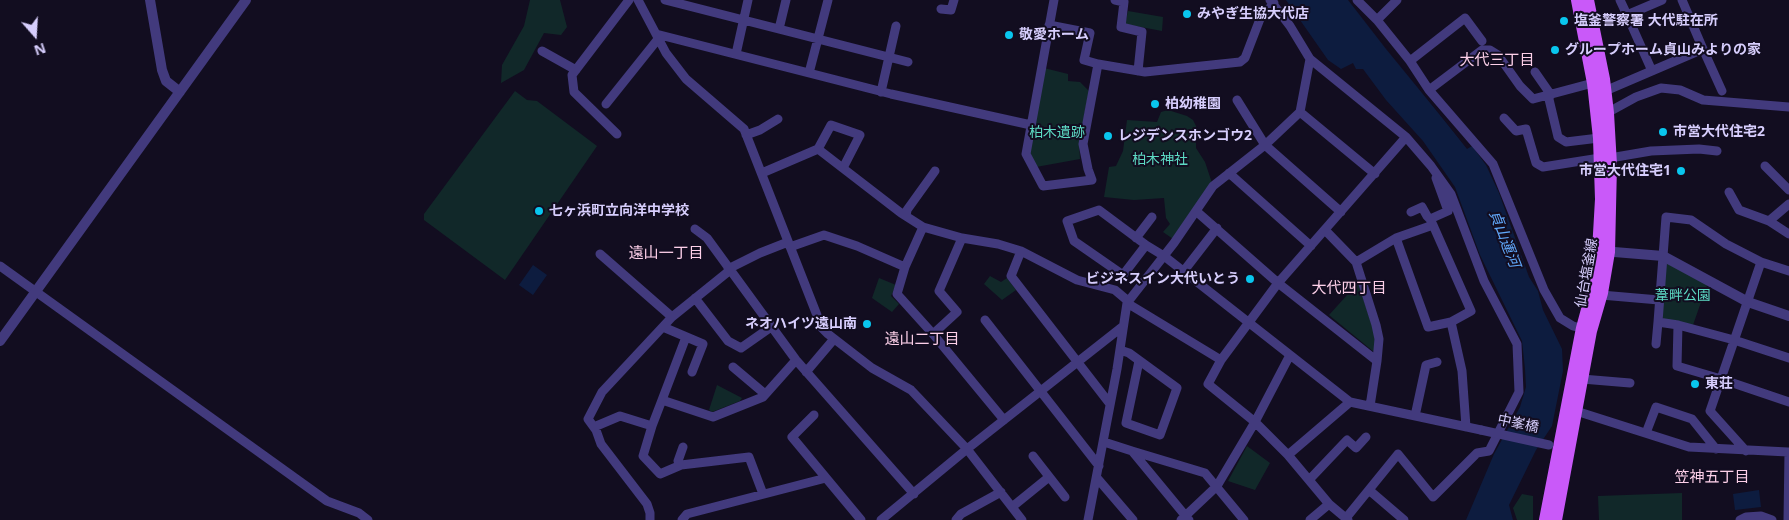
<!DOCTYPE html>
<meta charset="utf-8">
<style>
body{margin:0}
#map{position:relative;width:1789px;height:520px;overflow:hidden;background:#120d20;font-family:"Noto Sans",sans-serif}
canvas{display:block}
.north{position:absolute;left:10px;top:10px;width:50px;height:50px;-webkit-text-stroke:4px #120d20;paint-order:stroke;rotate:161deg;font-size:14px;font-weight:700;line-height:20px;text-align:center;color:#d7cefd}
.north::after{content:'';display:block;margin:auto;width:18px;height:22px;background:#d7cefd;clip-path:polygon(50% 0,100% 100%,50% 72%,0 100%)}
</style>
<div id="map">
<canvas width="1789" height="520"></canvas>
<div class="north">N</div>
</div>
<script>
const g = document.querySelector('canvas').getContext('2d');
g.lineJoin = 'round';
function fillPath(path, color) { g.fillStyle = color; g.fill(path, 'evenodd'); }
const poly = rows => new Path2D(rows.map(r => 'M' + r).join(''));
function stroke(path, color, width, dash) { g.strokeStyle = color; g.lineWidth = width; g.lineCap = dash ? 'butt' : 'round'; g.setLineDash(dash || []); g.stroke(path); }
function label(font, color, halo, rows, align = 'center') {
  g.font = font + ' "Noto Sans","Noto Sans JP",sans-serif'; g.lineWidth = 4; g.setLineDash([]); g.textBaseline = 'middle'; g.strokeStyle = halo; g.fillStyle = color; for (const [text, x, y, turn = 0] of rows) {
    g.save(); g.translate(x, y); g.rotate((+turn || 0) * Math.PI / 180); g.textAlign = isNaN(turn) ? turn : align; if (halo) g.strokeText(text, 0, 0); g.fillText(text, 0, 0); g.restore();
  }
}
fillPath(poly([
 [530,0,560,0,567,27,561,35,544,33,524,70,501,83,502,65,524,26],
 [1128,11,1163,17,1162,31,1125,24],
 [1044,68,1068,74,1068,81,1080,82,1089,91,1079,143,1080,159,1036,167,1029,152],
 [515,91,527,100,537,101,597,146,505,280,424,220,424,214],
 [1168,110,1187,116,1193,120,1196,126,1196,148,1205,162,1213,186,1176,241,1163,232,1170,224,1166,218,1164,198,1134,200,1104,197,1109,167,1116,166,1123,151,1127,120,1157,122,1161,112],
 [1666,264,1672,264,1707,285,1693,325,1665,321,1662,317],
 [990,276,1001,282,1007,278,1016,290,1002,300,984,284],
 [879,278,896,285,891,296,899,304,892,312,872,298],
 [1358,283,1376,337,1374,352,1329,315],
 [717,385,742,398,740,401,712,412,709,410],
 [1247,446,1270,463,1255,490,1228,481],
 [1682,493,1682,520,1599,520,1598,496],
 [1522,494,1533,496,1533,520,1517,520,1513,508]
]), '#112829');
fillPath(poly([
 [1286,0,1348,0,1386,49,1467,148,1472,146,1486,165,1499,193,1529,277,1538,291,1543,310,1562,349,1563,371,1552,426,1536,450,1509,505,1513,520,1466,520,1494,454,1520,407,1526,387,1525,369,1522,341,1480,255,1455,187,1423,141,1386,100,1363,69,1356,69,1353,63,1341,69,1328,60],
 [533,265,547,275,533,295,519,285],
 [1759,490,1761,507,1735,510,1733,494]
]), '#0d1c3f');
fillPath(poly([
 [1349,0,1351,0,1388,48,1468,145,1470,144,1472,146,1467,149]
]), '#120d20');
stroke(poly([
 [638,0,666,53,686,79,744,129,822,328,828,334,872,368,911,390,967,449,1022,520],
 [665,0,908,62],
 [828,0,809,73,891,94,1031,125],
 [1054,0,1026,154,1043,186,1092,180,1088,169,1083,144,1098,64,1145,72,1240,62,1245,58,1260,19,1274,3],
 [1115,0,1124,2,1121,27,1142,32,1138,71],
 [1270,0,1290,26,1310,59,1406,137,1431,166,1451,194,1484,281,1517,344,1519,392,1489,451,1477,453,1433,497,1398,454,1346,518],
 [1357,0,1377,20,1410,61,1429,90,1493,164,1544,290,1560,318,1573,326,1588,330],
 [1620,0,1627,15],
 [941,9,951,10,954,0],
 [1377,20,1397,0],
 [1049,25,1090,33,1084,60,1098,64],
 [779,29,786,0],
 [656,34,809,73],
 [1703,49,1722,91],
 [542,51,576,70],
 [736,54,748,0],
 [1410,61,1465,18,1482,41],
 [1652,71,1627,15,1662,0],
 [1535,72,1551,95],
 [1429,90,1482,50,1490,50,1498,55,1520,86,1533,99,1593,83],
 [1605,91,1703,49,1682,0],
 [881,92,896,26],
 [1548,95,1558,137,1566,142,1599,138],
 [1237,100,1265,145,1341,212],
 [606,104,658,39],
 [1300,112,1375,174],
 [1605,114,1636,97,1661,88,1680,90,1703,100,1789,107],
 [1504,118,1516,131,1526,129,1536,163,1543,167,1600,158],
 [617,134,574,92,572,75,629,0],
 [746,135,760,130,778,119],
 [818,149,831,125,860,135,843,168],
 [1610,158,1651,151,1699,149,1717,151],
 [1765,166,1789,190],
 [762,173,818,149,901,213,923,227,962,238,998,244,1021,251,1077,280,1115,290,1128,301],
 [1229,173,1311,246],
 [1729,192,1739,210,1769,221],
 [1789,204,1769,221,1789,234],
 [1196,211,1278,283,1377,361],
 [1411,212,1422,207,1427,216,1430,219],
 [906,216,907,210,935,171],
 [1433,225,1430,219,1448,211,1436,178],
 [695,229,707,238,796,360,914,494],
 [1325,230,1356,262,1376,325,1379,339,1377,361,1370,406],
 [1136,238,1152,217],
 [1396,238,1428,327,1451,322],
 [1146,245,1123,275,1074,241,1067,221,1099,210,1146,245,1164,256,1350,402,1481,430],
 [790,247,824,235,857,246,905,267,923,227],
 [1021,251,1011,276,1110,404],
 [600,254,672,317],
 [1356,262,1396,238,1433,225,1471,311,1451,322,1462,371,1466,427],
 [0,266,327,501,359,513,368,520],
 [905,267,897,294,933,334,1004,420],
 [728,269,760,253,788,242],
 [1789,271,1761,262,1726,244,1691,220,1666,217,1658,322,1678,325,1677,366,1721,379,1789,402],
 [1183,272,1217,228],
 [1601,295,1659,300],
 [695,298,728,341,741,348,771,327],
 [1127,303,1221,360],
 [985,320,1099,466],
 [1678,325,1734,340,1789,358],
 [663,327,703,344,692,372],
 [933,334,957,312,939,291,962,238],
 [1656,344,1658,322],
 [1120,350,1129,353,1177,388,1160,435,1126,423,1139,361],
 [733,367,765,394],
 [806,372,834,339],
 [1582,379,1630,383],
 [662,400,686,337],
 [1576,411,1689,447,1788,452],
 [814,415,792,437,861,520],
 [1415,416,1426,365,1437,362],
 [652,426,643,456,660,474,681,465,749,457,763,494],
 [594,427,620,416,652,426,662,400,713,417,763,397,796,360],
 [1646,433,1656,407,1692,419,1716,449],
 [1104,442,1132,451,1189,520],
 [1132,451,1205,473,1244,520],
 [1746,451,1710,411,1761,262],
 [1288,455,1350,402],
 [1033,456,1065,497],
 [681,465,678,461,683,447],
 [1097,478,1133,520],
 [1309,480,1347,440,1356,448,1366,437],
 [1369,490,1404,520],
 [1329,504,1348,520],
 [1012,507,1049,477],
 [650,520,650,513,647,504,601,444,596,430,588,419,602,392,672,317,729,271],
 [682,520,687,514,826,478],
 [881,520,967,449,1122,327],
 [956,520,961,514,1001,492],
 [1088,520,1117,369,1127,303,1174,243,1213,186,1265,145,1300,112,1310,59],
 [1181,520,1217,486,1255,422,1290,355],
 [1310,520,1329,504,1288,455,1255,422,1208,384,1221,360,1278,283,1406,137],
 [1740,520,1746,517,1761,516,1772,520],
 [1788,520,1789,452]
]), '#423a7d', 9);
stroke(poly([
 [150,0,162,70,166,81,180,92],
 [1602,251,1663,256,1748,302,1789,316],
 [0,341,246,0]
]), '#423a7d', 10);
stroke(poly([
 [1545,520,1582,328,1592,291,1598,251,1601,199,1599,138,1593,83,1577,0],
 [1556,520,1591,331,1602,293,1609,252,1611,165,1608,113,1604,79,1588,0]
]), '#c959f9', 12);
stroke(poly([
 [1481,430,1549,445]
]), '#423a7d', 9);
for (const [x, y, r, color] of [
 [1187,14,5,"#09c6ee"],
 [1564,21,5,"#09c6ee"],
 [1009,35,5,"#09c6ee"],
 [1555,50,5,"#09c6ee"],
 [1155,104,5,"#09c6ee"],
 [1663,132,5,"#09c6ee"],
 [1108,136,5,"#09c6ee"],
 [1681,171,5,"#09c6ee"],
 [539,211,5,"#09c6ee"],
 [1250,279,5,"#09c6ee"],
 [867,324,5,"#09c6ee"],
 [1695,384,5,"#09c6ee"]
]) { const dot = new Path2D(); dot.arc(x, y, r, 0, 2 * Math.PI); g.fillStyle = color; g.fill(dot); stroke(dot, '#120d20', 2); }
label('bold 14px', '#d7cefd', '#120d20', [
 ["みやぎ生協大代店",1197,14],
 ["塩釜警察署 大代駐在所",1574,21],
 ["敬愛ホーム",1019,35],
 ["グループホーム貞山みよりの家",1565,50],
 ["柏幼稚園",1165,104],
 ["市営大代住宅2",1673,132],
 ["レジデンスホンゴウ2",1118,136],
 ["市営大代住宅1",1671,171,"right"],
 ["七ヶ浜町立向洋中学校",549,211],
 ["ビジネスイン大代いとう",1240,279,"right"],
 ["ネオハイツ遠山南",857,324,"right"],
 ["東荘",1705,384]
], 'left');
label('14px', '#5ddac4', '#120d20', [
 ["柏木遺跡",1057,133],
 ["柏木神社",1160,160],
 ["葦畔公園",1683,296]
]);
label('14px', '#d7cefd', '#120d20', [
 ["仙台塩釜線",1587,273,-80],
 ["中峯橋",1518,424,12]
]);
label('15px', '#fdd0e9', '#120d20', [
 ["大代三丁目",1497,61],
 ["遠山一丁目",666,254],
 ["大代四丁目",1349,289],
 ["遠山二丁目",922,340],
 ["笠神五丁目",1712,478]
]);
label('italic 15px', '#60a7f9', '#120d20', [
 ["貞山運河",1504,239,69]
]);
</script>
